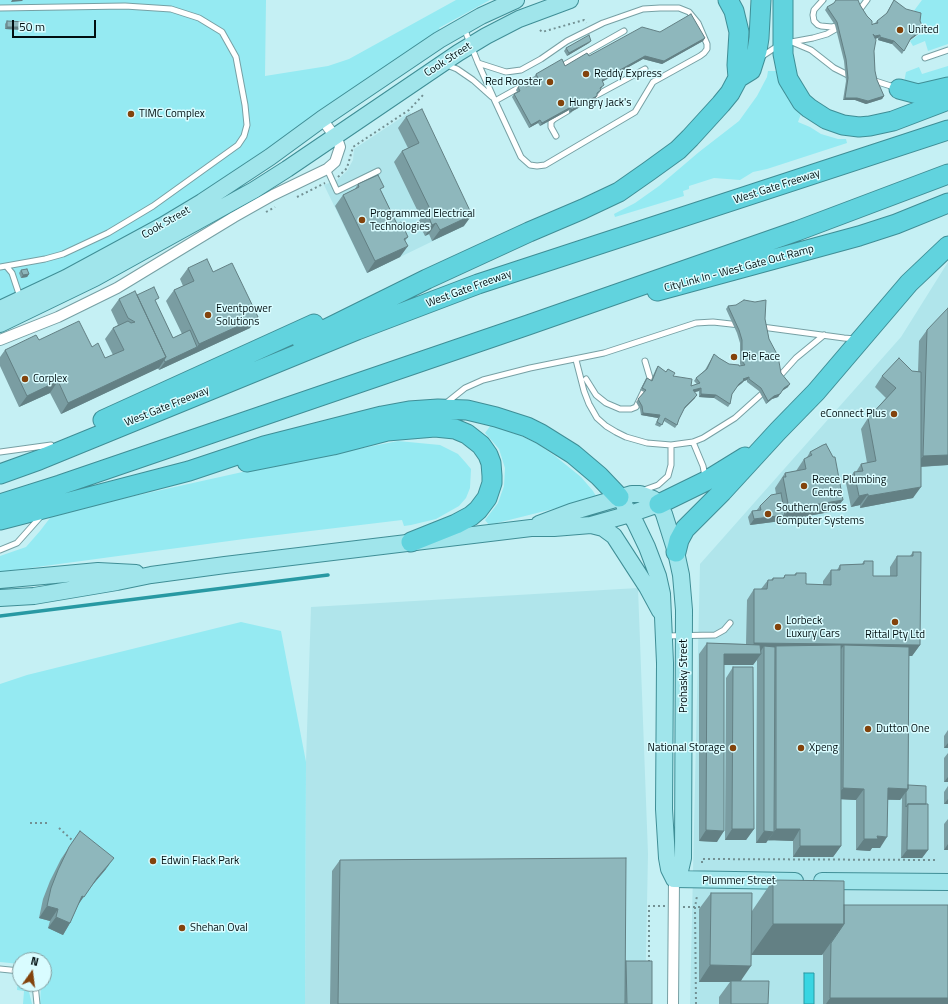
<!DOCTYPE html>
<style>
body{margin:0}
#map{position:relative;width:948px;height:1004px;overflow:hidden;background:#c5f0f4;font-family:"Titillium Web",sans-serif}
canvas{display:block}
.north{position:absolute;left:12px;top:952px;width:40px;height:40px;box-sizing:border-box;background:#d9fcff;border:1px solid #839d9f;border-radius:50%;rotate:14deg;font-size:11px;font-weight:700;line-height:16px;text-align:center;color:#010e10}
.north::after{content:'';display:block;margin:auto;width:14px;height:18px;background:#83430c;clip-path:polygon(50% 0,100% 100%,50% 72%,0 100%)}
.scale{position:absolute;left:12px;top:20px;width:84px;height:18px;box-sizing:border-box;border:2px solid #010e10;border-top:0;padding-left:5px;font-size:12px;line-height:14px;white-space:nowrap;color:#010e10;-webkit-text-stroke:3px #d9fcff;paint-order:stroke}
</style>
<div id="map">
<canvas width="948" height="1004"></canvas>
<div class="north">N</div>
<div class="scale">50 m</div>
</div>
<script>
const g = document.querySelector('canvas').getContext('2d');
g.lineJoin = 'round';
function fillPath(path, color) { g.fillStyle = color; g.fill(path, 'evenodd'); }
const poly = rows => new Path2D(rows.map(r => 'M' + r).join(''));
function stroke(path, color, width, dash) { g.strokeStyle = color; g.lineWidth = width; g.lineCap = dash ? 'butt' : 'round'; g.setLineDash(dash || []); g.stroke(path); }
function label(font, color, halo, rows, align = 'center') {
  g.font = font + ' "Titillium Web",sans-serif'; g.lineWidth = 3; g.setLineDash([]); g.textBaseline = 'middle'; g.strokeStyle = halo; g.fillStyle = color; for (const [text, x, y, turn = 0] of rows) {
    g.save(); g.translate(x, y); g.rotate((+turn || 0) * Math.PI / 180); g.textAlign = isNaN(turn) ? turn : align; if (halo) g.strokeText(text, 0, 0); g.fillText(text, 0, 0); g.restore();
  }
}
fillPath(poly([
 [410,112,464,226,367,273,324,185,337,180,347,171,353,160,354,149],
 [948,262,948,1004,690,1004,700,564,901,337],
 [638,588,648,854,645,1004,305,1004,306,762,311,607]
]), '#b0e5eb');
fillPath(poly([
 [0,0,266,0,265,76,328,66,349,59,456,0,490,0,439,28,441,31,148,232,8,297,0,300],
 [922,0,948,0,948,44,928,51,925,41,913,46,910,41,921,33,913,12],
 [948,66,948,81,922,89,904,82,906,72,919,67,922,74],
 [768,71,776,71,778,80,789,100,801,114,798,122,810,127,821,134,838,139,846,139,847,143,767,169,753,172,740,180,714,178,689,186,689,189,683,191,684,196,615,217,614,214,635,203,659,186,699,152,739,121,757,96,767,77],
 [491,425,521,436,536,443,555,456,581,477,593,491,596,496,593,499,489,525,485,520,498,503,504,486,505,468,499,449,485,433],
 [398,441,440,445,458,454,466,463,471,469,470,488,466,498,459,506,436,519,411,525,404,526,402,520,244,539,0,572,0,556,26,547,40,531,53,514,247,471],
 [241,622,281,631,306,762,305,1004,40,1004,41,984,44,984,44,960,20,960,20,964,0,962,0,684,27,675],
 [18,978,20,978,20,984,27,984,32,1004,23,1004,24,991,17,990]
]), '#95eaf2');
const water = poly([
 [804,973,814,973,814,1004,804,1004,804,973]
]);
fillPath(water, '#38d5e2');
stroke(water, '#2899a3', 1);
stroke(poly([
 [0,616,328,575]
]), '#2899a3', 3.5);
const lane = poly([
 [823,0,814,10,813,15,814,21,818,25,821,26,832,27,840,25],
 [0,8,125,6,171,9,199,18,222,32,236,57,245,105,247,125,244,136,238,145,153,206,108,233,63,254,45,259,0,267],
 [858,12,867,0],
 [464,28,478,63,495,101,521,157,530,165,537,166,545,165,635,112,653,82,700,56,704,53,707,49,707,44,698,23,689,12,679,8,660,8,643,9,603,23,567,41,541,59,521,70,506,72,478,63],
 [792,42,811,50,834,68,850,76],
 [786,43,813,38,827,34,841,26],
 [761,57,779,45],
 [925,58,948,50],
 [447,65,457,69,473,80,492,97],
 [562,66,624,31],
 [872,80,897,88],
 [595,96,645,69],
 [495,101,522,86,535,80],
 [556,136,551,127,551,122,554,119,569,110],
 [327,169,337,191,378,171],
 [7,267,12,273,20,297],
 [762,327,844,338,855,339],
 [576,360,584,391,589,404,597,418,606,426,616,432,626,437,647,443,671,445,693,442,703,438,735,418,765,391],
 [778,378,796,358,824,335],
 [586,379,596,395,606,403,620,409,631,409,636,407,650,378,645,361],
 [445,404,465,388,483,380,530,368,604,353,696,323,713,322,740,325],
 [693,442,703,466,705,476],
 [0,452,51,445],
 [644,490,658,485,668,476,671,465,671,445],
 [0,550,17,543,42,515],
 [665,636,715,635,724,630,730,623],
 [0,969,20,971],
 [35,984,37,1004]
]);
const street = poly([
 [0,340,58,317,117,288,234,217,273,195,327,169,335,162,340,147,338,141,322,119],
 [673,1004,674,879]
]);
const primary = poly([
 [0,309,66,278,162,226,202,202,270,157,322,119,439,40,481,16,516,0],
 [0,324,95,278,254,190,287,169,458,53,486,36,519,19,570,0],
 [624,505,635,522,647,547,658,576,662,594,665,663,664,809,667,858,669,869,674,879],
 [539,524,571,512,632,494,640,494,653,499,659,504,664,514,676,552,681,575,684,610,683,858,680,871,674,879],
 [591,525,603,528,614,536,647,587,660,611],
 [0,580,98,571,136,573],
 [0,598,34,596,117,582,151,575,225,565,531,528,554,528,591,525,630,514,659,504],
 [674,879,795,881],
 [822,881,948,882]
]);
const highway = poly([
 [728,0,734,11,739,32,737,65,738,78],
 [783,0,783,54,788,79,802,102,809,108,826,119,843,125,859,127,870,126,893,121,948,100],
 [899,89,918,94,948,87],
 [657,291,859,236,896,224,948,203],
 [302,341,427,279,529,232,583,209,619,192,649,171,678,150,690,138,721,104,730,93,738,78,751,70,757,51,759,38,761,0],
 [103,420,314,324],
 [247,462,333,445,387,431,435,427,455,429,467,434,481,445,488,455,491,463,492,476,492,483,487,498,478,510,471,516,456,524,411,542],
 [0,474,39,460,357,330,478,284,948,130],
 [0,504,60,485,528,325,797,231,948,174],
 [659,504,706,481,745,457],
 [0,520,189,471,264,446,382,416,409,411,438,409,467,410,496,417,527,427,541,434,573,454,599,476,619,497],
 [676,552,679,540,685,529,722,492,778,431,816,392,909,283,948,246]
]);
stroke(lane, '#77a0a4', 7);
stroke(street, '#77a0a4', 12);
stroke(primary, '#3f8e96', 18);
stroke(highway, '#3f8e96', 21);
stroke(poly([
 [540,30,542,32,584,20,586,23],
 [338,177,347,168,353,147,409,110,424,94],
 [297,197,325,183],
 [266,212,275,207],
 [30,823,50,823],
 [59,828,72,840],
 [702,863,702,859,935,860],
 [683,907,703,907],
 [649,962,649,906,665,906],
 [696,1004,695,907,697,896]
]), '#729093', 2, [2, 3]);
stroke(lane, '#fff', 5);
stroke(street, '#fff', 10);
stroke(primary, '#a0e5eb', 16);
stroke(highway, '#61d3de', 19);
fillPath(poly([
 [894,0,920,21,924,29,922,31,910,40,902,54,892,44,878,40,878,38,875,39,874,51,875,71,877,80,884,96,882,99,866,104,855,100,843,100,846,81,844,61,835,25,825,10,827,7,860,5,872,25,875,23,877,21,886,14],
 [7,21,27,27,25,30,5,29,5,24],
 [660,32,705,38,703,41,662,64,643,59,603,81,602,88,600,89,601,90,599,93,597,95,595,99,569,113,569,110,540,126,538,123,529,128,512,97,514,94,517,92,516,90,518,87,526,87,536,82,534,77,536,74,565,66,589,56],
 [589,43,567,56,564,51,566,48],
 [406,117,464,226,432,241,429,234,425,236,418,222,421,218,394,162,402,151,408,148,398,128],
 [358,184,381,191,397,224,408,237,405,241,400,257,367,273,335,206,343,195,355,189],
 [188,268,213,272,250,328,159,370,158,368,61,414,50,393,19,407,0,366,0,357,5,350,39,340,92,347,105,358,113,355,105,339,113,328,118,325,111,310,119,299,137,295,156,303,173,338,182,334,166,301,174,290,183,286,180,279],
 [21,270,29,274,27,277,21,278,19,273],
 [728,306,765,319,769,339,781,373,788,387,782,391,778,397,772,399,766,404,759,391,747,382,747,380,744,381,742,383,737,387,732,394,730,404,728,407,714,398,699,397,699,391,695,392,695,398,684,409,679,419,677,425,675,428,664,421,660,427,655,425,658,418,641,415,640,409,636,402,644,392,640,390,645,381,647,378,651,380,656,369,658,366,666,372,668,369,673,376,691,386,697,384,694,381,696,378,705,370,714,354,719,358,729,364,739,366,741,366,740,364,740,343,737,333,726,309],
 [927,330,948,465,921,467,913,498,860,508,860,505,851,507,846,483,854,472,856,472,861,464,867,463,861,429,868,418,886,398,875,387,882,376,912,371,918,372,919,341],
 [823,445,835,511,781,521,750,525,748,517,752,511,756,511,760,506,776,494,775,488,785,473,796,471,804,459,806,459,810,452],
 [913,552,920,645,912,656,909,656,908,785,926,804,928,850,922,858,901,858,902,798,900,800,888,800,880,848,872,848,870,851,856,850,856,800,841,799,841,846,833,857,793,857,793,841,768,840,768,839,766,843,756,843,757,660,753,665,724,665,717,842,699,841,699,654,707,643,746,644,747,600,754,589,761,589,768,580,771,580,773,578,783,578,785,575,794,575,796,573,806,584,823,585,823,581,831,570,837,570,840,565,862,564,864,561,873,576,890,576,890,567,897,556,910,556],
 [733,667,754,829,746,840,725,840,726,678],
 [948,730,948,748,944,748,944,736],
 [948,753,948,782,944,782,944,758],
 [948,786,948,804,944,804,944,792],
 [948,819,948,850,944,850,944,824],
 [80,831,106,869,89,889,79,903,70,923,63,935,48,928,50,921,39,918,43,899,50,881,61,859],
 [340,860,625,962,626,961,652,1004,330,1004,332,871],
 [773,880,844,905,948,1004,823,1004,823,954,822,955,751,955,741,981,768,1004,719,1004,719,997,730,982,699,982,699,909,711,893,752,911]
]), '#7a9da2');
fillPath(poly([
 [12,0,23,0,22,1,11,2],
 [7,27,27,27,25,30,5,29],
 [924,29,922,31,909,41,911,38],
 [880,35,878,38,873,39,875,36],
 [880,37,894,41,892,44,878,40],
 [705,38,703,41,662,64,643,59,600,83,602,80,645,56],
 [591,41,589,43,567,56,569,53],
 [597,96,595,99,569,113,571,110],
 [884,96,882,99,866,104,855,100,843,100,845,98],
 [571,107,569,110,540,126,542,123],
 [540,120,538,123,529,128,531,125],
 [472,215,464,226,432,241,440,230],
 [436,223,429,234,425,236,432,225],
 [408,246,400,257,367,273,375,261],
 [29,274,27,277,21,278,23,275],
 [258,317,250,328,159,370,165,362,197,347,199,344],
 [166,357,159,368,61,414,68,403],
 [749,377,747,380,744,381,742,383,737,387,743,379],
 [58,381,50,393,19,407,27,396],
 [790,384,788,387,782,391,784,388],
 [701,388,699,391,691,393,693,390],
 [701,394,716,395,714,398,699,397],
 [780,394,778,397,772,399,766,404,768,401,774,396],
 [697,395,695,398,683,410,685,407],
 [643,413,660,415,658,418,641,415],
 [948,455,948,465,915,467,923,456],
 [921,487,913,498,860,508,868,496],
 [868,494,860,505,851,507,859,496],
 [843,500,835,511,781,521,750,525,754,519,785,515,789,509],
 [754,643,920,645,912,656,844,655,844,645,837,655,776,646,770,655,764,646,759,654,761,654,753,665,717,665,724,654,746,654],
 [948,743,948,748,944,748],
 [948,777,948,782,944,782],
 [843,788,864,789,856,800,835,799],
 [888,788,908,789,900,800,880,799],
 [948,799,948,804,944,804],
 [732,829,754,829,746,840,725,840],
 [776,829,800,829,793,841,768,840],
 [706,830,724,831,717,842,699,841],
 [764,831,774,832,766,843,756,843],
 [877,836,887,837,880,848,872,848,870,851,856,850,864,839],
 [948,844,948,850,944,850],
 [800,846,841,846,833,857,793,857],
 [907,850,928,850,922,858,901,858],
 [114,858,106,869,89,889,76,908,82,896],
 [47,906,58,909,50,921,39,918],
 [56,917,70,923,63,935,48,928],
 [773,924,844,924,822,955,751,955],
 [710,965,751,966,740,982,731,981,730,982,699,982],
 [830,998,948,998,948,1004,826,1004]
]), '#638084');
const building = poly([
 [836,0,858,0,860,5,867,16,872,21,872,25,873,24,878,23,877,21,887,13,894,0,906,9,921,13,920,21,924,29,911,38,904,51,894,41,880,37,880,35,875,36,873,34,876,40,874,51,875,71,877,80,884,96,868,101,857,98,845,98,848,78,846,59,837,22,827,7,834,3,836,0],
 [691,14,705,38,664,61,645,56,602,80,604,85,600,88,601,90,597,93,597,96,571,110,571,107,542,123,540,120,531,125,514,94,520,91,518,87,524,84,526,87,539,80,536,74,562,59,565,66,587,53,589,56,642,27,660,32,691,14],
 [7,21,26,22,27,27,7,27,7,21],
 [589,35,591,41,569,53,566,48,589,35],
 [422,109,472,215,440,230,436,223,432,225,426,210,430,209,402,151,419,143,406,117,422,109],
 [378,175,384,187,380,189,397,224,401,222,408,237,404,239,408,246,375,261,343,195,359,187,358,184,378,175],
 [207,259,213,272,232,263,258,317,199,344,174,290,194,281,188,268,207,259],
 [27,269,29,274,23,275,21,270,27,269],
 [154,287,159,298,155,300,173,338,190,330,197,347,165,362,164,360,166,357,137,295,154,287],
 [135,291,166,357,68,403,58,381,27,396,5,350,36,335,39,340,79,321,92,347,98,343,105,358,124,350,113,328,128,321,131,323,135,322,128,318,119,299,135,291],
 [744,300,755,302,766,300,765,319,769,339,778,356,781,373,790,384,784,388,780,394,774,396,768,401,761,388,749,379,749,377,743,379,744,380,739,384,732,394,730,404,716,395,701,394,701,388,693,390,697,395,685,407,679,419,677,425,665,418,662,425,657,422,660,415,643,413,642,406,638,399,646,390,642,388,647,378,652,381,658,366,666,372,668,369,675,373,673,376,692,379,691,386,700,383,696,378,707,369,714,354,719,358,729,364,739,365,739,366,745,365,742,361,742,340,739,330,728,306,736,305,744,300],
 [948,308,948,455,923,456,927,330,948,308],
 [899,358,912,371,921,372,921,487,868,496,868,494,859,496,854,472,863,471,861,464,876,461,868,418,896,388,882,376,899,358],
 [826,444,833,457,835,457,843,500,789,509,783,477,786,477,785,473,806,469,804,459,812,455,810,452,823,445,826,444],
 [781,493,785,515,754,519,752,511,761,510,760,506,771,495,781,493],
 [913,552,921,552,920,645,754,643,754,589,767,589,768,580,773,580,773,578,784,578,785,575,796,575,796,573,806,573,806,584,831,585,831,570,840,570,840,565,864,564,864,561,873,561,873,576,897,576,897,556,913,556,913,552],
 [707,643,760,645,761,654,724,654,724,831,706,830,707,643],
 [841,645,841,846,800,846,800,829,776,829,776,646,841,645],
 [844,645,909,647,908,789,888,788,887,837,877,836,878,839,864,839,864,789,843,788,844,645],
 [764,646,775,647,774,832,764,831,764,646],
 [733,667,753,667,754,829,732,829,733,667],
 [908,785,926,786,926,804,908,804,906,807,906,792,908,789,908,785],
 [908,804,928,804,928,850,907,850,908,804],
 [80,831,114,858,97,878,84,897,82,896,70,923,56,917,58,909,47,906,51,888,58,870,69,847,80,831],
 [626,858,625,1004,338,1004,340,860,626,858],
 [773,880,844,881,844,924,773,924,773,880],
 [711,893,752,893,751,966,710,965,711,893],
 [844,905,948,905,948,998,830,998,831,943,844,924,844,905],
 [626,961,652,961,652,1004,627,1004,626,961],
 [731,981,769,981,768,1004,731,1004,731,981]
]);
fillPath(building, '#8eb7bc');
stroke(building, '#638084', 1);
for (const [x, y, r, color] of [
 [900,30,4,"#83430c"],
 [586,74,4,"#83430c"],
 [550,82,4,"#83430c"],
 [561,103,4,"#83430c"],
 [131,114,4,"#83430c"],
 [362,220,4,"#83430c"],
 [208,315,4,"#83430c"],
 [734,357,4,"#83430c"],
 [25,379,4,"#83430c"],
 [894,414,4,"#83430c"],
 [804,486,4,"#83430c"],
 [768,514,4,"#83430c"],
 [895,622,4,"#83430c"],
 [778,627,4,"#83430c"],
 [868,729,4,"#83430c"],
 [733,748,4,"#83430c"],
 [801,748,4,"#83430c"],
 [153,861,4,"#83430c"],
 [182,928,4,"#83430c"]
]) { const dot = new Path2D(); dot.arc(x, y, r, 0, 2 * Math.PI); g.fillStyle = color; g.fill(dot); stroke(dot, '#d9fcff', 1.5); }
label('11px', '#010e10', '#d9fcff', [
 ["United",908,30],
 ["Reddy Express",594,74],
 ["Red Rooster",542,82,"right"],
 ["Hungry Jack's",569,103],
 ["TIMC Complex",139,114],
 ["Programmed Electrical",370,214],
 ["Technologies",370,227],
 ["Eventpower",216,309],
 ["Solutions",216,322],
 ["Pie Face",742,357],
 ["Corplex",33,379],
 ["eConnect Plus",886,414,"right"],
 ["Reece Plumbing",812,480],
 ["Centre",812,493],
 ["Southern Cross",776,508],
 ["Computer Systems",776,521],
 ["Lorbeck",786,621],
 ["Luxury Cars",786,634],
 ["Rittal Pty Ltd",895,635,"center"],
 ["Dutton One",876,729],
 ["National Storage",725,748,"right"],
 ["Xpeng",809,748],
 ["Edwin Flack Park",161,861],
 ["Shehan Oval",190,928]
], 'left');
label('11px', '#010e10', '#d9fcff', [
 ["Cook Street",448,60,-33],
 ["West Gate Freeway",777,187,-18],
 ["Cook Street",166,223,-30],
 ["CityLink In - West Gate Out Ramp",739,269,-15],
 ["West Gate Freeway",469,289,-20],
 ["West Gate Freeway",167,407,-22],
 ["Prohasky Street",684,676,-90],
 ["Plummer Street",739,881]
]);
</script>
